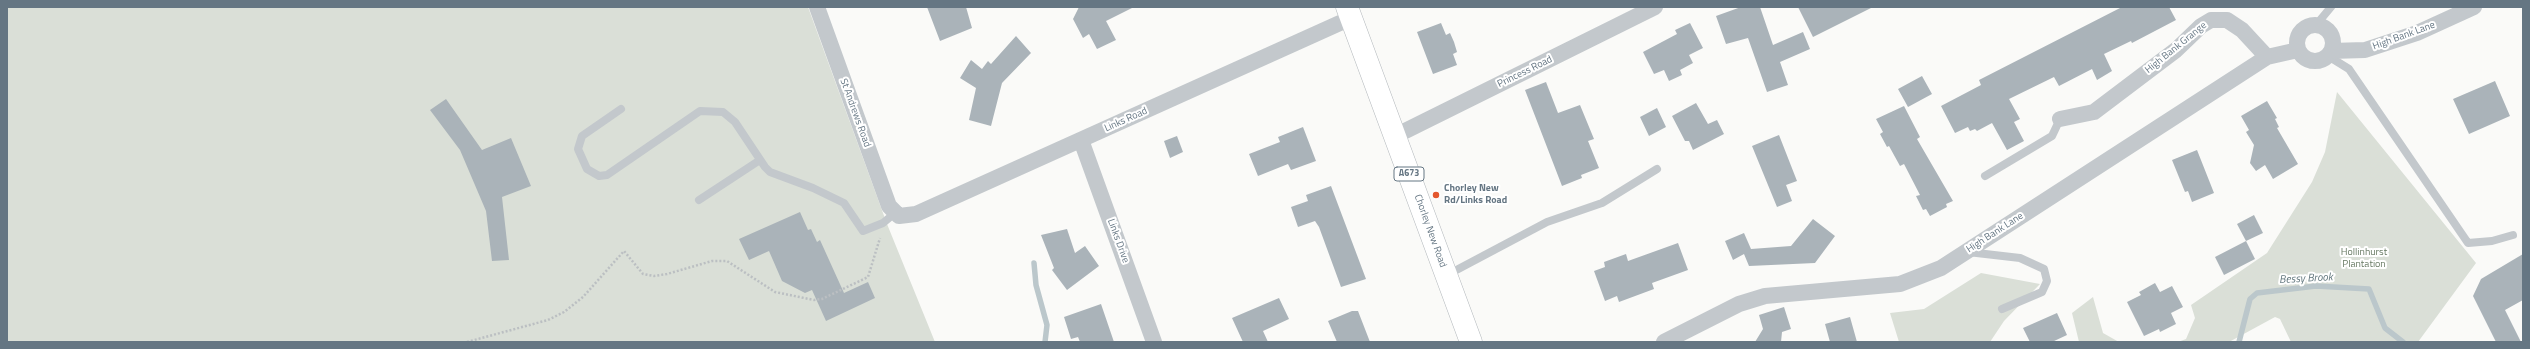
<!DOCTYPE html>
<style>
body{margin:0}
#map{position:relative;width:2530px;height:349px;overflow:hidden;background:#fafaf8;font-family:"Titillium Web",sans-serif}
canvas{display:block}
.frame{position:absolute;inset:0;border:8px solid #657683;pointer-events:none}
</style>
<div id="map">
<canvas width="2530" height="349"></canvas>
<div class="frame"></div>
</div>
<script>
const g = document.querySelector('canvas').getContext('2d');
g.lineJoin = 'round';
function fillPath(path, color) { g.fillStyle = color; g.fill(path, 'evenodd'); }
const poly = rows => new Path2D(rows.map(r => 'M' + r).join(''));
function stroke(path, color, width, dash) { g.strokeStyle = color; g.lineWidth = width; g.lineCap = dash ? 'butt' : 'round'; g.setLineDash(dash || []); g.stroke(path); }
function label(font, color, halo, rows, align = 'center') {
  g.font = font + ' "Titillium Web",sans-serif'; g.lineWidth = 4; g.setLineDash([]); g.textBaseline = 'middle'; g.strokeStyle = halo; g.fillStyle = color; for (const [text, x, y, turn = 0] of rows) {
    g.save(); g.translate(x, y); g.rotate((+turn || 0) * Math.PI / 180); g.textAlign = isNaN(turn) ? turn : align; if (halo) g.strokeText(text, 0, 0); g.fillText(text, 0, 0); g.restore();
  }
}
fillPath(poly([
 [7,7,808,7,887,224,935,342,7,342],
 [2337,92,2476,263,2418,342,2291,342,2280,319,2275,317,2229,342,2178,342,2186,339,2195,318,2191,305,2267,253,2312,182,2325,152],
 [1981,273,2040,284,2004,321,1990,342,1899,342,1890,313,1924,309],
 [2093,297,2103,333,2119,342,2079,342,2072,313]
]), '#dadfd7');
stroke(poly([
 [1034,263,1036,285,1047,325,1045,342],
 [2239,342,2250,299,2257,293,2316,286,2369,289,2385,328,2403,342]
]), '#bbc7cb', 5.5);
fillPath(poly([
 [927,7,966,7,972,28,940,41],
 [1079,7,1134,7,1106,21,1116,40,1097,49,1089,34,1083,38,1073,19],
 [1741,7,1760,7,1773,45,1803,32,1810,49,1780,62,1788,85,1767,92,1748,38,1726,44,1716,16],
 [1798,7,1873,7,1813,37],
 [2122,7,2169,7,2176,20,2132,43,2131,41,2104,54,2112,71,2097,80,2092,69,2059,86,2054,77,2009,99,2020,119,2014,122,2024,141,2007,150,1992,123,1977,131,1975,129,1970,131,1968,127,1955,133,1941,106,1981,85,1979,80],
 [1441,23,1446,35,1450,33,1454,42,1457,52,1453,54,1457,65,1433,74,1417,32],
 [1690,23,1703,48,1689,55,1693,63,1680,70,1682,75,1669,81,1664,70,1654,74,1643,52,1677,34,1675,30],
 [1016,36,1031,53,1002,83,991,126,969,120,976,88,960,78,971,60,982,69,988,61,991,64],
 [1922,76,1932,94,1908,107,1898,89],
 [2495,81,2510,116,2469,134,2453,99],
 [1546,82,1558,113,1580,105,1594,139,1588,141,1599,168,1581,175,1582,178,1562,186,1525,90],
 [446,99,482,150,511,138,531,186,502,197,509,260,492,261,486,211,460,150,430,110],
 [2267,101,2277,118,2275,119,2279,127,2277,128,2298,164,2273,179,2265,165,2256,171,2250,163,2254,145,2246,132,2249,130,2241,116],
 [1696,103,1708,124,1717,120,1724,134,1693,150,1689,141,1685,141,1672,116],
 [1904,106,1920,137,1917,139,1953,201,1946,204,1947,207,1930,216,1926,209,1923,210,1916,196,1920,195,1904,164,1900,166,1889,146,1887,147,1880,134,1883,132,1876,119],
 [1657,108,1666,127,1649,136,1640,117],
 [1303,127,1316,161,1291,170,1288,164,1258,176,1249,154,1280,142,1278,137],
 [1779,135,1797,181,1786,185,1792,201,1777,207,1752,146],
 [1177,136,1183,152,1170,158,1164,141],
 [2197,150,2214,193,2192,202,2188,191,2185,192,2172,160],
 [1331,186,1366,279,1341,287,1319,227,1315,221,1298,227,1291,207,1308,201,1306,195],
 [800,212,808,230,811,229,817,242,820,240,844,293,868,282,875,298,826,321,812,290,805,293,782,281,769,251,749,260,739,239],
 [2254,215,2263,233,2246,241,2255,259,2224,275,2215,257,2246,241,2237,224],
 [1813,219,1835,236,1815,263,1749,266,1744,254,1733,260,1725,241,1744,233,1751,249,1791,246],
 [1067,229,1075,253,1085,246,1099,266,1067,290,1052,270,1054,268,1041,235],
 [1678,243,1688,270,1652,283,1654,289,1619,302,1617,296,1605,301,1594,271,1605,267,1604,262,1626,254,1628,261],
 [2523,254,2523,300,2505,310,2521,342,2496,342,2473,296,2481,279],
 [2155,283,2160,292,2172,286,2183,307,2171,313,2176,324,2160,332,2159,329,2144,336,2127,302,2141,295,2139,292],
 [1279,298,1289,319,1263,331,1268,342,1243,342,1232,318],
 [1101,304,1114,342,1080,342,1078,337,1071,339,1064,317],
 [1784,307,1791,329,1782,332,1781,342,1755,342,1763,329,1759,315],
 [1352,311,1358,311,1370,342,1337,342,1328,321],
 [2057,313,2067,335,2052,342,2030,342,2023,328],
 [1850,317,1857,342,1830,342,1825,324]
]), '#aab3b9');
const trunk = poly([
 [1347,7,1471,342]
]);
stroke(trunk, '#b4b9bd', 23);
stroke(poly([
 [467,342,548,320,564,312,583,297,624,251,643,274,654,276,667,274,712,261,727,261,775,292,814,300,822,299,868,277,880,238]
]), '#bbbfc2', 2.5, [2, 2]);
stroke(poly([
 [2316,25,2331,7],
 [2328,56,2349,69,2468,243,2492,241,2513,235],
 [621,109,582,136,578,149,587,169,599,176,607,175,700,111,723,112,735,122,765,167,770,172,813,188,844,203,863,231,883,223,895,213],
 [1985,176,2052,136,2060,119],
 [699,200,760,160],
 [1968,252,2020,258,2044,269,2047,281,2042,292,2002,309],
 [1447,275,1547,222,1602,203,1657,169]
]), '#c3c8cc', 8);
stroke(poly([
 [817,7,889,206,899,216,916,214,1351,18],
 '2297 43a18 18 0 1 1 36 0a18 18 0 1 1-36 0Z',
 [2331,51,2365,50,2417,33,2474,7],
 [2060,119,2094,112,2176,50,2201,26,2211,20,2227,20,2242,30,2267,57],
 [1395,136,1655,7],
 [1081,140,1154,342],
 [1664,342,1739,304,1765,296,1900,284,1941,268,2267,57,2298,50]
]), '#c3c8cc', 16);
stroke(trunk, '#fff', 22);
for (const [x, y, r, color] of [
 [1436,195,4,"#e4572e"]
]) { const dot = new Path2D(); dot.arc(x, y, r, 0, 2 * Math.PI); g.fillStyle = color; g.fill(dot); stroke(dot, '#fff', 1.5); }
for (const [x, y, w] of [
 [1409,174,30]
]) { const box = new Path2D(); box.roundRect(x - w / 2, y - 7, w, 14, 3); g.fillStyle = '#fff'; g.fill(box); stroke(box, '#657683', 1); }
label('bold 9px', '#657683', null, [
 ["A673",1409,174]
]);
label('10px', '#657683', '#fff', [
 ["High Bank Lane",2404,36,-20],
 ["High Bank Grange",2176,48,-39],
 ["Princess Road",1525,72,-26],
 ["St Andrews Road",855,113,70],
 ["Links Road",1126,120,-24],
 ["Chorley New Road",1430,231,70],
 ["High Bank Lane",1995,233,-33],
 ["Links Drive",1118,241,70]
]);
label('bold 10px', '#657683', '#fff', [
 ["Chorley New",1444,189],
 ["Rd/Links Road",1444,201]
], 'left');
label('10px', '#687a64', '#fff', [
 ["Hollinhurst",2364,253],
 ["Plantation",2364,265]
]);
label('italic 11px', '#60757c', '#fff', [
 ["Bessy Brook",2306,279,-3]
]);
</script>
